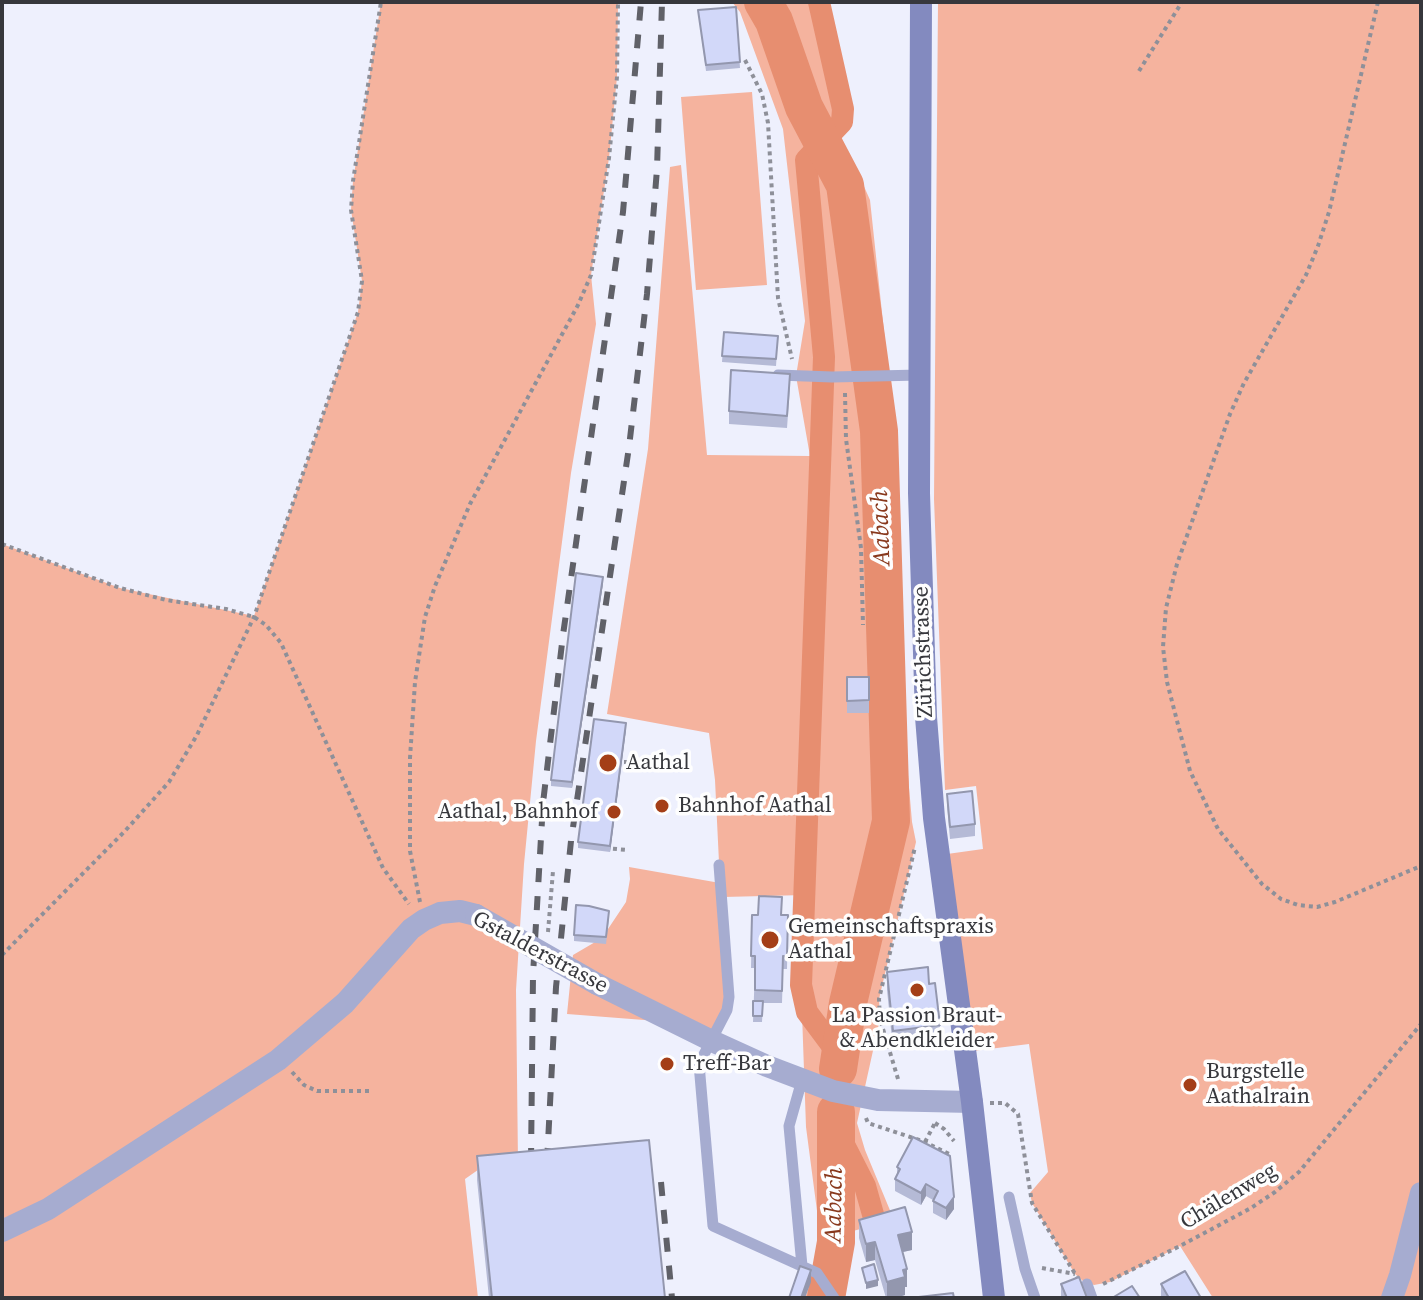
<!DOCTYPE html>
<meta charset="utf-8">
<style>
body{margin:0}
#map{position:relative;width:1423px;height:1300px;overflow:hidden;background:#eef0fd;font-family:"Source Serif 4",serif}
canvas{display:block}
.frame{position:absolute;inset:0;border:4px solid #36373c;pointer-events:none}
</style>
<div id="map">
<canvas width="1423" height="1300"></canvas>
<div class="frame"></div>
</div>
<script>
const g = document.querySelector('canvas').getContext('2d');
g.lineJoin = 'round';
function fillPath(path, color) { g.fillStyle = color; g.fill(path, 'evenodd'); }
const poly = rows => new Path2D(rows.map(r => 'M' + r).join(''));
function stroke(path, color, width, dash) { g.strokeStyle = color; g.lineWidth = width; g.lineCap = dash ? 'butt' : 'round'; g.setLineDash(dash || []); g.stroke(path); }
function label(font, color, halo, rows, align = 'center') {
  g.font = font + ' "Source Serif 4",serif'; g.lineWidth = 7; g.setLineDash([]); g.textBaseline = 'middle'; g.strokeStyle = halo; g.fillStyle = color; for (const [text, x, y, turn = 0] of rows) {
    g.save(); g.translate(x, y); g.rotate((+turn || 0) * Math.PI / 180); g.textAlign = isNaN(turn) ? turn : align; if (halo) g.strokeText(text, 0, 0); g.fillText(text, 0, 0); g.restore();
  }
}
fillPath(poly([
 [381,2,618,2,617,77,609,158,591,275,596,324,571,473,536,741,524,864,516,990,518,1163,485,1165,465,1179,478,1298,2,1298,2,544,120,588,254,616,358,312,362,281,351,210,353,181],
 [732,2,823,2,848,105,846,122,835,136,855,166,870,200,894,425,906,752,912,822,916,842,879,999,880,1019,857,1123,865,1150,894,1220,853,1231,848,1272,839,1298,805,1298,822,1249,806,1127,801,985,805,895,723,897,729,996,712,1041,670,1022,567,1014,573,955,602,938,626,902,630,879,629,867,720,883,715,780,709,733,607,714,648,449,670,167,681,165,707,455,810,456,796,376,805,321,783,129,740,12],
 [938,2,1421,2,1421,1298,1213,1298,1180,1246,1110,1282,1094,1285,1083,1281,1075,1274,1032,1203,1030,1193,1048,1172,1029,1044,965,1052,940,855,983,849,976,786,945,790,934,499],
 [752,92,767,285,696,290,681,97]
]), '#f5b39e');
stroke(poly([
 [819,2,843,109,842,122,806,160,824,357,801,985,807,1012,839,1055],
 [835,1127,865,1186,876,1225]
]), '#e78e70', 22);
stroke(poly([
 [763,2,774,21,804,107,845,185,879,431,891,821,848,1003,838,1069],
 [826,1298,836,1242,836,1112]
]), '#e78e70', 38);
stroke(poly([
 [1378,2,1329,212,1318,246,1306,275,1244,383,1230,414,1177,564,1166,608,1163,647,1167,682,1190,771,1218,829,1262,884,1281,899,1298,905,1317,907,1335,902,1421,866],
 [745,60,762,94,768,123,778,298,792,359],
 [1139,71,1182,2],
 [845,393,846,439,861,548,863,625],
 [2,544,120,588,166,600,226,609,254,617,266,625,281,643,383,868,409,904],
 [616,762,635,762],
 [605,848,627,850],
 [420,902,410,851,410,758,415,682,425,617,435,586,470,504,578,305,591,275,609,158,617,77,618,2],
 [548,932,553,871],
 [2,955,125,831,169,782,197,735,254,617,358,312,362,281,351,210,353,181,381,2],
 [292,1072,304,1085,317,1091,372,1091],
 [898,1079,880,1019,879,999,915,847],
 [990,1103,1005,1103,1018,1114,1032,1203,1077,1277],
 [866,1118,868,1123,925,1142,951,1155],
 [935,1123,944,1129,954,1141],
 [925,1142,935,1123],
 [1042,1268,1075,1274],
 [1103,1284,1180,1246,1251,1208,1275,1192,1299,1172,1421,1024]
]), '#8e9099', 4, [4, 4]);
stroke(poly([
 [778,375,832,377,920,375],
 [719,865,729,997,727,1010,699,1064,713,1226,817,1273,834,1298],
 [1009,1197,1025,1269,1035,1298],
 [802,1266,789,1126,802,1080],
 [1087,1284,1092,1298]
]), '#a6acd0', 11);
stroke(poly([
 [597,984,712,1041,767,1066,833,1091,878,1100,972,1102],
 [2,1231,48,1209,278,1060,345,1003,411,929,424,920,440,913,460,911,476,915],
 [1392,1298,1400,1275,1421,1193]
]), '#a6acd0', 22);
stroke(poly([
 [921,2,919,493,926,717,934,818,972,1102,994,1298]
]), '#838abf', 22);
stroke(poly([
 [531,1162,533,975,543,803,563,635,623,212,641,2],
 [547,1162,556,987,571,841,629,447,647,294,657,169,662,2],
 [661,1182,672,1298]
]), '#606168', 6, [14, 14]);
stroke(poly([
 [476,915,597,984]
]), '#a6acd0', 22);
fillPath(poly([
 [736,7,740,68,706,71,698,10],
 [724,332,778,336,776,366,722,362],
 [790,387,787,428,729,424,729,411],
 [603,583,572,788,551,786,551,780],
 [847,677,869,677,869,713,847,713],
 [626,729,610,852,578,848,578,842],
 [947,794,975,824,975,836,950,839,947,806],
 [752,915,788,915,787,969,783,969,782,1003,763,1003,762,1022,753,1022,755,968,751,968],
 [609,918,606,944,574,941,574,935],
 [887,972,929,984,940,1025,940,1043,893,1049,887,990],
 [913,1137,954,1209,946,1220,933,1213,933,1200,926,1196,921,1205,895,1191,895,1179,897,1174,897,1167],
 [477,1156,665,1298,489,1298,477,1180],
 [859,1220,912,1250,903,1252,907,1287,905,1287,905,1295,895,1298,886,1298,875,1260,866,1262,859,1238],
 [1061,1284,1087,1298,1061,1298],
 [1161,1284,1201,1298,1161,1298]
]), '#b5bad6');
fillPath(poly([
 [603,577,603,583,572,788,572,782],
 [626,723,626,729,610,852,610,846],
 [926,1184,926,1196,921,1205,921,1193],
 [954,1197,954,1209,946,1220,946,1208],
 [912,1232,912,1250,898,1253,898,1235],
 [875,1242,875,1260,866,1262,866,1244],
 [907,1269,907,1287,905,1287,905,1295,895,1298,887,1298,887,1282,903,1270],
 [811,1270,811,1282,805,1298,801,1298],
 [878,1280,878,1286,866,1289,866,1283]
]), '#9397ae');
const building = poly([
 [736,7,740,62,706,65,698,10,736,7],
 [724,332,778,336,776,359,722,356,724,332],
 [731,370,790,374,787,416,729,411,731,370],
 [576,573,603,577,572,782,551,780,576,573],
 [847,677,869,677,869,700,847,701,847,677],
 [594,719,626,723,610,846,578,842,594,719],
 [972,791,975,824,950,827,947,794,972,791],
 [759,896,782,897,781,915,788,915,787,957,783,956,782,991,755,990,755,956,751,956,752,915,758,915,759,896],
 [576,905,589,906,609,911,606,937,574,935,576,905],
 [928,967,929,984,935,983,940,1025,893,1031,887,972,928,967],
 [753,1001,763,1001,762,1016,753,1016,753,1001],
 [913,1137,950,1156,954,1197,946,1208,933,1201,938,1191,926,1184,921,1193,895,1179,900,1169,897,1167,913,1137],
 [649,1140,665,1298,492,1298,477,1156,649,1140],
 [905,1207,912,1232,898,1235,907,1269,903,1270,905,1277,887,1282,875,1242,866,1244,859,1220,905,1207],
 [874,1264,878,1280,866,1283,862,1268,874,1264],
 [800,1266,811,1270,801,1298,789,1298,800,1266],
 [1185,1271,1201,1298,1169,1298,1161,1284,1185,1271],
 [1079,1277,1087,1298,1067,1298,1061,1284,1079,1277],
 [1132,1286,1140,1298,1112,1298,1132,1286],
 [953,1293,954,1298,910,1298,953,1293]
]);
fillPath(building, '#d2d8f9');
stroke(building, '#9397ae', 2);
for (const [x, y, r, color] of [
 [608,763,10,"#a43e17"],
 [662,806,8,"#a43e17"],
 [614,812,8,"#a43e17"],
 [770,940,10,"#a43e17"],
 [917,990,8,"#a43e17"],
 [667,1064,8,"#a43e17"],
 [1190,1085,8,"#a43e17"]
]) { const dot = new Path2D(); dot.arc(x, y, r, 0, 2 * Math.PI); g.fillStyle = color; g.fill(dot); stroke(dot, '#fefefe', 3); }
label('22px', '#36373c', '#fefefe', [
 ["Zürichstrasse",924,652,-92],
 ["Gstalderstrasse",540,953,28],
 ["Chälenweg",1229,1197,-31]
]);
label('22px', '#36373c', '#fefefe', [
 ["Aathal",626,763],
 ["Bahnhof Aathal",678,806],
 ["Aathal, Bahnhof",598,812,"right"],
 ["Gemeinschaftspraxis",788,927],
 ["Aathal",788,952],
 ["La Passion Braut-",917,1016,"center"],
 ["& Abendkleider",917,1041,"center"],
 ["Treff-Bar",683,1064],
 ["Burgstelle",1206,1072],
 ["Aathalrain",1206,1097]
], 'left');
label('italic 24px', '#88381c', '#fefefe', [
 ["Aabach",882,528,-92],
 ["Aabach",835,1205,-89]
]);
</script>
